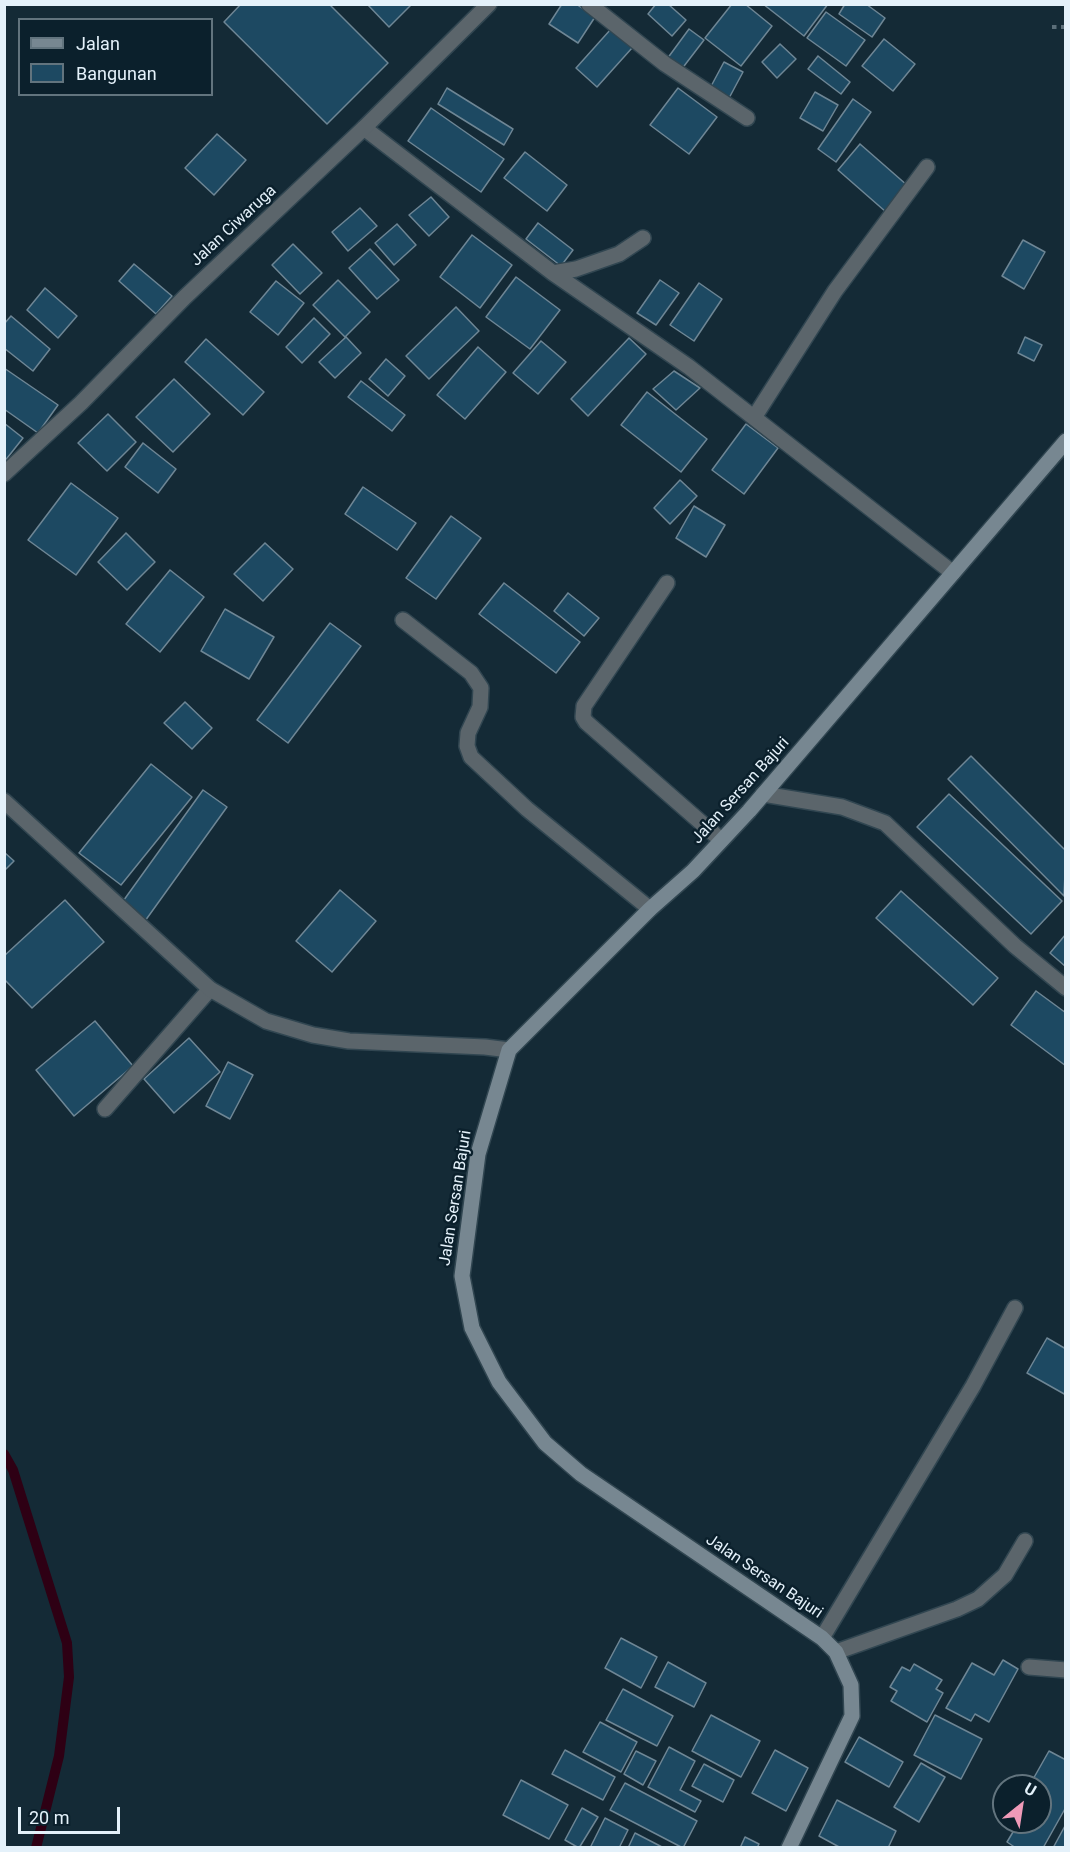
<!DOCTYPE html>
<style>
body{margin:0}
#map{position:relative;width:1070px;height:1852px;overflow:hidden;background:#142a36;font-family:Roboto,sans-serif}
canvas{display:block}
.frame{position:absolute;inset:0;border:6px solid #e4f1fa;pointer-events:none}
.legend{position:absolute;left:18px;top:18px;width:195px;height:78px;box-sizing:border-box;background:#0b202c;border:2px solid #62747e;margin:0;padding:8px 10px;list-style:none;font-size:18px;color:#e4f1fa}
.legend li{display:flex;align-items:center;gap:12px;height:30px}
.legend b{width:30px;border:2px solid #62747e}
.north{position:absolute;left:992px;top:1774px;width:60px;height:60px;box-sizing:border-box;background:#0b202c;border:2px solid #62747e;border-radius:50%;rotate:30deg;font-size:16px;font-weight:700;line-height:24px;text-align:center;color:#e4f1fa}
.north::after{content:'';display:block;margin:auto;width:21px;height:27px;background:#ef9ab8;clip-path:polygon(50% 0,100% 100%,50% 72%,0 100%)}
.scale{position:absolute;left:18px;top:1807px;width:102px;height:27px;box-sizing:border-box;border:3px solid #e4f1fa;border-top:0;padding-left:8px;font-size:18px;line-height:21px;white-space:nowrap;color:#e4f1fa;-webkit-text-stroke:4px #0b202c;paint-order:stroke}
</style>
<div id="map">
<canvas width="1070" height="1852"></canvas>
<div class="frame"></div>
<ul class="legend">
<li><b style="height:8px;background:#778791"></b>Jalan</li>
<li><b style="height:16px;background:#1d4962"></b>Bangunan</li>
</ul>
<div class="north">U</div>
<div class="scale">20 m</div>
</div>
<script>
const g = document.querySelector('canvas').getContext('2d');
g.lineJoin = 'round';
const poly = rows => new Path2D(rows.map(r => 'M' + r).join(''));
function stroke(path, color, width, dash) { g.strokeStyle = color; g.lineWidth = width; g.lineCap = dash ? 'butt' : 'round'; g.setLineDash(dash || []); g.stroke(path); }
function fillPath(path, color) { g.fillStyle = color; g.fill(path, 'evenodd'); }
function label(font, color, halo, rows, align = 'center') {
  g.font = font + ' Roboto,sans-serif'; g.lineWidth = 5; g.setLineDash([]); g.textBaseline = 'middle'; g.strokeStyle = halo; g.fillStyle = color; for (const [text, x, y, turn = 0] of rows) {
    g.save(); g.translate(x, y); g.rotate((+turn || 0) * Math.PI / 180); g.textAlign = isNaN(turn) ? turn : align; if (halo) g.strokeText(text, 0, 0); g.fillText(text, 0, 0); g.restore();
  }
}
stroke(poly([
 [4,1454,13,1470,67,1643,69,1677,59,1756,36,1848]
]), '#2e0014', 10);
const building = poly([
 [241,4,329,4,388,63,327,124,224,22,241,4],
 [367,4,412,4,389,27,367,4],
 [562,4,576,4,595,17,578,43,549,24,562,4],
 [656,4,668,4,686,20,672,36,648,14,656,4],
 [732,4,745,4,772,26,741,66,705,38,732,4],
 [763,4,828,4,804,36,763,4],
 [845,4,866,4,885,18,872,37,839,14,845,4],
 [826,12,865,40,846,66,807,38,826,12],
 [611,29,632,48,597,87,576,68,611,29],
 [689,29,704,40,681,70,667,59,689,29],
 [884,39,915,64,893,91,862,66,884,39],
 [780,44,796,59,777,78,762,62,780,44],
 [818,56,850,82,841,94,808,69,818,56],
 [724,62,743,72,728,100,709,90,724,62],
 [447,88,513,129,504,145,438,104,447,88],
 [678,88,717,117,689,154,650,125,678,88],
 [815,92,838,105,823,131,800,118,815,92],
 [853,99,871,112,836,162,818,149,853,99],
 [431,108,504,159,481,192,408,141,431,108],
 [217,134,246,160,214,195,185,168,217,134],
 [860,144,908,186,886,212,838,170,860,144],
 [525,152,567,185,547,211,504,178,525,152],
 [431,197,449,217,429,236,409,215,431,197],
 [360,208,377,226,348,251,332,232,360,208],
 [538,223,573,250,561,266,526,239,538,223],
 [397,224,416,245,394,265,375,243,397,224],
 [472,235,512,265,480,308,440,277,472,235],
 [1023,240,1045,252,1024,289,1002,276,1023,240],
 [293,244,322,273,300,294,272,265,293,244],
 [370,249,399,280,377,299,349,268,370,249],
 [134,264,172,296,156,314,119,281,134,264],
 [516,277,560,310,530,349,486,317,516,277],
 [338,280,370,312,345,337,313,305,338,280],
 [660,280,679,293,656,325,637,313,660,280],
 [276,281,304,303,278,335,250,312,276,281],
 [699,283,722,299,694,341,670,325,699,283],
 [45,288,77,316,58,338,27,310,45,288],
 [456,307,479,331,429,379,406,356,456,307],
 [11,316,50,349,33,371,4,348,4,324,11,316],
 [314,318,330,334,302,363,286,347,314,318],
 [346,337,361,353,335,378,319,362,346,337],
 [1025,337,1042,345,1034,361,1018,353,1025,337],
 [629,338,646,354,588,416,571,399,629,338],
 [206,339,264,392,243,415,185,362,206,339],
 [541,341,566,362,538,394,513,373,541,341],
 [478,347,506,372,465,419,437,395,478,347],
 [386,359,405,376,388,396,369,379,386,359],
 [4,368,58,405,38,433,4,409,4,368],
 [674,371,700,388,676,410,653,389,674,371],
 [174,379,210,414,173,452,136,417,174,379],
 [361,381,405,415,392,431,348,397,361,381],
 [647,392,707,439,681,472,621,425,647,392],
 [108,414,136,442,107,471,78,443,108,414],
 [4,423,23,438,4,462,4,423],
 [746,424,778,448,744,494,712,470,746,424],
 [143,443,176,469,158,493,125,467,143,443],
 [680,480,697,496,670,524,654,508,680,480],
 [71,483,118,518,76,575,28,540,71,483],
 [363,487,416,523,397,550,345,514,363,487],
 [694,506,725,525,706,557,676,538,694,506],
 [451,516,481,538,436,599,406,578,451,516],
 [126,533,155,562,127,590,98,562,126,533],
 [265,543,293,569,263,601,234,574,265,543],
 [170,570,204,597,160,652,126,624,170,570],
 [504,583,580,642,556,673,479,614,504,583],
 [568,593,599,618,584,636,554,611,568,593],
 [225,609,274,637,249,679,201,651,225,609],
 [330,623,361,646,288,743,257,720,330,623],
 [185,702,212,728,192,749,164,723,185,702],
 [971,756,1066,851,1064,896,948,779,971,756],
 [151,764,192,797,121,885,79,853,151,764],
 [203,790,227,807,145,921,121,904,203,790],
 [949,794,1062,901,1031,934,917,827,949,794],
 [4,852,14,861,4,871,4,852],
 [340,890,376,921,332,972,296,941,340,890],
 [901,891,998,978,973,1005,876,918,901,891],
 [65,900,104,942,32,1008,4,979,4,956,65,900],
 [1066,934,1066,967,1050,953,1066,934],
 [1036,991,1066,1013,1066,1066,1011,1025,1036,991],
 [95,1021,133,1066,74,1116,36,1070,95,1021],
 [189,1038,220,1072,174,1113,144,1079,189,1038],
 [228,1062,253,1075,230,1119,206,1106,228,1062],
 [1047,1338,1066,1349,1066,1395,1027,1373,1047,1338],
 [621,1638,657,1657,641,1688,605,1668,621,1638],
 [1003,1660,1018,1669,989,1722,975,1714,971,1721,946,1708,972,1663,994,1675,1003,1660],
 [668,1662,706,1683,694,1707,655,1687,668,1662],
 [914,1664,942,1680,936,1689,943,1693,927,1722,891,1701,897,1691,890,1687,902,1667,910,1671,914,1664],
 [623,1689,673,1716,657,1746,606,1720,623,1689],
 [711,1715,760,1741,741,1777,692,1751,711,1715],
 [935,1715,982,1739,961,1779,914,1755,935,1715],
 [600,1722,637,1742,621,1772,583,1752,600,1722],
 [859,1737,903,1762,889,1787,845,1762,859,1737],
 [669,1747,695,1761,680,1790,701,1801,695,1812,648,1787,669,1747],
 [565,1750,615,1777,603,1800,552,1774,565,1750],
 [775,1750,808,1768,786,1811,752,1793,775,1750],
 [636,1751,656,1761,643,1785,624,1774,636,1751],
 [1049,1751,1066,1760,1066,1807,1043,1848,1016,1848,1007,1842,1019,1822,1040,1822,1040,1786,1032,1781,1049,1751],
 [921,1763,945,1777,919,1822,894,1807,921,1763],
 [704,1764,734,1780,723,1802,692,1786,704,1764],
 [521,1780,568,1805,549,1839,503,1815,521,1780],
 [625,1783,697,1821,683,1848,610,1810,625,1783],
 [837,1800,896,1831,888,1848,841,1848,819,1836,837,1800],
 [582,1808,598,1817,579,1848,565,1840,582,1808],
 [605,1818,628,1830,619,1848,590,1848,605,1818],
 [1066,1824,1066,1848,1053,1848,1066,1824],
 [635,1833,664,1848,628,1848,635,1833],
 [745,1837,759,1844,757,1848,740,1848,745,1837]
]);
fillPath(building, '#1d4962');
stroke(building, '#6e8695', 1.5);
const service = poly([
 [667,583,584,706,583,717,586,722,721,840],
 [105,1109,210,989],
 [836,1652,957,1609,978,1599,1005,1575,1025,1541]
]);
const minor = poly([
 [589,4,665,64,747,118],
 [364,128,553,273,689,367,953,573],
 [553,273,576,269,619,254,643,238],
 [755,416,835,291,927,167],
 [403,620,471,673,481,688,480,707,468,733,467,746,471,757,527,809,650,909],
 [763,794,842,807,885,823,1015,946,1066,988],
 [822,1638,973,1386,1015,1308],
 [1029,1667,1066,1670]
]);
const tertiary = poly([
 [4,474,81,403,185,297,364,128,489,4],
 [4,801,210,989,266,1021,313,1035,349,1041,485,1047,509,1050]
]);
const secondary = poly([
 [789,1848,852,1716,851,1685,836,1652,822,1638,581,1474,545,1443,499,1382,472,1328,462,1276,478,1154,509,1050,650,909,693,871,749,811,1066,441]
]);
stroke(service, '#314651', 18);
stroke(minor, '#314651', 18);
stroke(tertiary, '#314651', 18);
stroke(secondary, '#314651', 18);
stroke(poly([
 [1052,27,1066,27]
]), '#5b6e79', 4, [4.5, 4.5]);
stroke(service, '#5b656b', 15);
stroke(minor, '#5b656b', 15);
stroke(tertiary, '#5b656b', 15);
stroke(secondary, '#778791', 15);
label('16px', '#e4f1fa', '#0b202c', [
 ["Jalan Ciwaruga",234,226,-43],
 ["Jalan Sersan Bajuri",741,791,-48],
 ["Jalan Sersan Bajuri",456,1198,-81],
 ["Jalan Sersan Bajuri",764,1577,34]
]);
</script>
